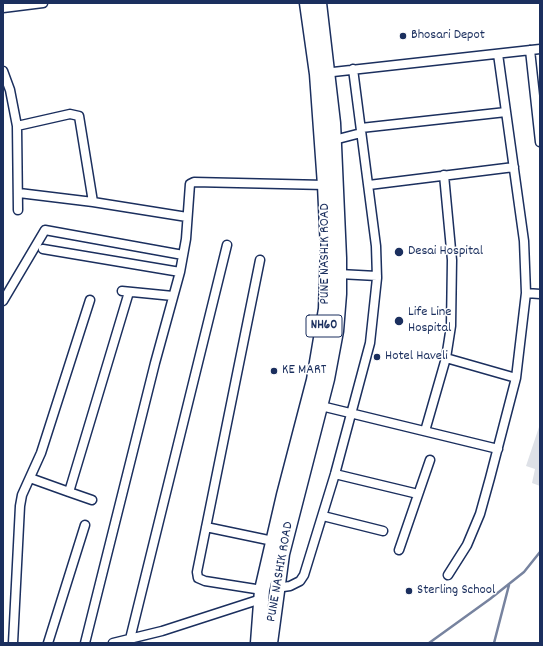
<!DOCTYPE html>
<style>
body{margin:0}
#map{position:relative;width:543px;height:646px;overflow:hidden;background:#fff;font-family:Dekko,sans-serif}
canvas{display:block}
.frame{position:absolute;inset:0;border:4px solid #1b2f5e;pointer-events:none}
</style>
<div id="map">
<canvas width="543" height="646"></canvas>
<div class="frame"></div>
</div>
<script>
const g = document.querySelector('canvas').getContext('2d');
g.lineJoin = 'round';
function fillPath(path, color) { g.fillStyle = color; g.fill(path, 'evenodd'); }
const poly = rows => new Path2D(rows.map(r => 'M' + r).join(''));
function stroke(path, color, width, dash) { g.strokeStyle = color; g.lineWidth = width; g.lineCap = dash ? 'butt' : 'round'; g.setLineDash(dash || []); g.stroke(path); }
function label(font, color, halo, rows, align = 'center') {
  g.font = font + ' Dekko,sans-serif'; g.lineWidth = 3; g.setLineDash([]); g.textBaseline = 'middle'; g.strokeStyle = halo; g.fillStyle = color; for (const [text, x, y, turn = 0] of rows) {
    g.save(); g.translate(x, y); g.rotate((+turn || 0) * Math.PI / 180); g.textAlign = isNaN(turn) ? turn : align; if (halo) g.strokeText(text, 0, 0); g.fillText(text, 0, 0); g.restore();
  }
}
fillPath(poly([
 [540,424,540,486,532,483,535,469,526,466]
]), '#dee1e7');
stroke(poly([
 [429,643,490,599,524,572,540,552],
 [494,643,509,585]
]), '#77839f', 2.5);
const minor = poly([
 [3,8,43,3],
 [530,50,540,142],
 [3,71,10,90,17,126,18,210],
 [324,73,540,49],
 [17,126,70,114,79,116,93,202],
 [361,128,506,112],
 [334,140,361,133],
 [369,185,514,167],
 [19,193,93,202,187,217],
 [43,249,180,272],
 [260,260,197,572,198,578,205,581,262,590],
 [339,274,377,276],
 [122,291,173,296],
 [526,293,540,294],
 [3,301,45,230,183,255],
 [446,358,516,378],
 [317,405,498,449],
 [425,431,446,358,451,326,452,260,444,175],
 [335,474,418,494],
 [30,478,69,492,129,292],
 [69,492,92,500],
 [323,516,383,531],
 [206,527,273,541],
 [399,550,430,460],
 [448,575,467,545,480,514,490,478,516,378,526,293,524,241,498,54],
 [276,588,290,586,300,581,304,575,335,474,370,343,377,278,376,246,353,69],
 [130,639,227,245],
 [13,643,20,506,22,495,41,453,90,300],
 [48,643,85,525],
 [85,643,155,363,180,272,186,239,190,184,194,182,325,185],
 [113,643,162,631,261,599]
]);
const trunk = poly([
 [258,643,262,590,284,495,314,380,326,309,328,249,325,185,317,74,307,3],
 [270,643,282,554,327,379,336,331,339,294,339,258,333,123,319,3]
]);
stroke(minor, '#1b2f5e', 11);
stroke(trunk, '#1b2f5e', 17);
stroke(minor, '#fff', 8);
stroke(trunk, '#fff', 14);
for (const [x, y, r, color] of [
 [403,36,4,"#1b2f5e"],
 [399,252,5,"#1b2f5e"],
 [399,321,5,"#1b2f5e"],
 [377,357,4,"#1b2f5e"],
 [274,371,4,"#1b2f5e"],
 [409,591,4,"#1b2f5e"]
]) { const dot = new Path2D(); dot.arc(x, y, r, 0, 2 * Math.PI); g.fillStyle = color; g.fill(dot); stroke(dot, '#fff', 1.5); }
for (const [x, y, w] of [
 [324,326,36]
]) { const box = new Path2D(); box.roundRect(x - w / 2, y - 11, w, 22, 3); g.fillStyle = '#fff'; g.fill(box); stroke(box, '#1b2f5e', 1); }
label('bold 13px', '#1b2f5e', null, [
 ["NH60",324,326]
]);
label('14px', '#1b2f5e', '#fff', [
 ["Bhosari Depot",411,36],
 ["Desai Hospital",408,252],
 ["Life Line",408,313],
 ["Hospital",408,329],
 ["Hotel Haveli",385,357],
 ["KE MART",282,371],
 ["Sterling School",417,591]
], 'left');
label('14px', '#1b2f5e', '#fff', [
 ["PUNE NASHIK ROAD",326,254,-90],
 ["PUNE NASHIK ROAD",281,572,-80]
]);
</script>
